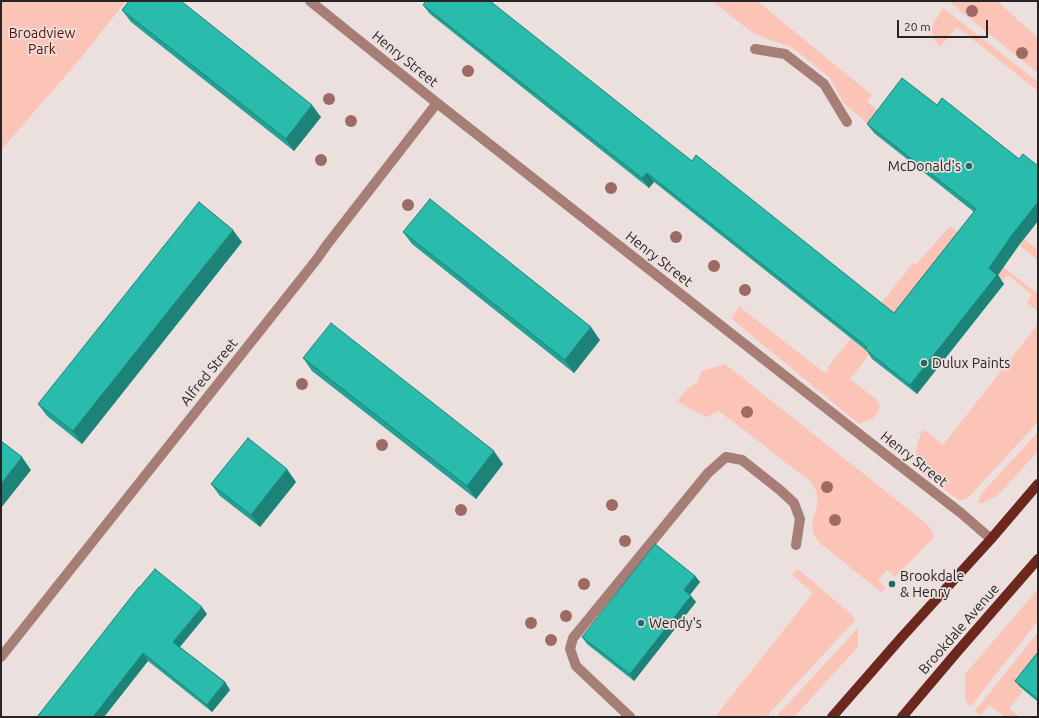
<!DOCTYPE html>
<style>
body{margin:0}
#map{position:relative;width:1039px;height:718px;overflow:hidden;background:#ebe0de;font-family:Ubuntu,sans-serif}
canvas{display:block}
.frame{position:absolute;inset:0;border:2px solid #282423;pointer-events:none}
.scale{position:absolute;left:897px;top:20px;width:91px;height:18px;box-sizing:border-box;border:2px solid #282423;border-top:0;padding-left:5px;font-size:12px;line-height:14px;white-space:nowrap;color:#282423;-webkit-text-stroke:3px #ebe0de;paint-order:stroke}
</style>
<div id="map">
<canvas width="1039" height="718"></canvas>
<div class="frame"></div>
<div class="scale">20 m</div>
</div>
<script>
const g = document.querySelector('canvas').getContext('2d');
g.lineJoin = 'round';
function fillPath(path, color) { g.fillStyle = color; g.fill(path, 'evenodd'); }
const poly = rows => new Path2D(rows.map(r => 'M' + r).join(''));
function stroke(path, color, width, dash) { g.strokeStyle = color; g.lineWidth = width; g.lineCap = dash ? 'butt' : 'round'; g.setLineDash(dash || []); g.stroke(path); }
function label(font, color, halo, rows, align = 'center') {
  g.font = font + ' Ubuntu,sans-serif'; g.lineWidth = 3.5; g.setLineDash([]); g.textBaseline = 'middle'; g.strokeStyle = halo; g.fillStyle = color; for (const [text, x, y, turn = 0] of rows) {
    g.save(); g.translate(x, y); g.rotate((+turn || 0) * Math.PI / 180); g.textAlign = isNaN(turn) ? turn : align; if (halo) g.strokeText(text, 0, 0); g.fillText(text, 0, 0); g.restore();
  }
}
fillPath(poly([
 [1,1,126,1,81,58,1,150],
 [712,1,757,1,872,95,867,102,883,115,872,127,843,103,830,78,793,48,760,36,753,33],
 [948,1,997,1,1038,38,1038,73],
 [943,8,1038,82,1038,91,957,27,940,47,934,40,932,33,932,27,935,20],
 [950,226,1038,294,1038,312,1027,303,1032,295,1008,275,1003,280,957,245,850,379,876,399,880,405,878,412,872,419,859,424,731,318,740,307,825,373,829,370,827,368,851,338,880,305,913,263,916,265],
 [1024,239,1038,250,1038,260,1019,245],
 [1038,324,1038,422,970,496,964,500,959,500,923,474,920,470,916,458,916,448,921,433,925,430,943,445],
 [725,364,927,524,931,530,934,537,895,577,887,570,878,580,886,588,881,592,821,544,815,537,812,529,813,520,818,502,816,491,811,482,719,411,706,417,677,401,686,390,697,382,702,371],
 [1038,432,1038,451,1002,491,995,497,983,503,978,503,981,494],
 [798,569,852,615,855,620,766,717,715,717,813,593,793,576,793,573,796,570],
 [1038,589,1038,621,970,707,965,699,965,674],
 [858,628,858,647,794,717,776,717],
 [1038,632,1038,663,1019,688,1023,691,1009,708,1020,717,1005,717,989,705,981,715,978,714,975,711]
]), '#fcc3b7');
stroke(poly([
 [310,1,437,103,886,455,961,513,991,539],
 [755,49,785,54,824,84,847,122],
 [1,657,317,259,326,246,437,103],
 [630,717,576,666,570,649,573,638,708,473,726,457,742,460,780,490,794,503,800,519,796,545]
]), '#a77e75', 10);
stroke(poly([
 [832,717,901,638,991,539,1038,484],
 [902,717,957,652,1038,559]
]), '#6d281d', 10);
g.fillStyle = '#9e6a64';
for (const [x, y] of [
 [972,11],
 [1022,53],
 [468,71],
 [329,99],
 [351,121],
 [321,160],
 [611,188],
 [408,205],
 [676,237],
 [714,266],
 [745,290],
 [302,384],
 [747,412],
 [382,445],
 [827,487],
 [612,505],
 [461,510],
 [835,520],
 [625,541],
 [584,584],
 [566,616],
 [531,623],
 [551,640]
]) { g.beginPath(); g.arc(x, y, 6, 0, 2 * Math.PI); g.fill(); }
fillPath(poly([
 [423,5,692,161,894,313,974,212,874,133,867,124,937,105,1019,159,1038,166,1038,221,1019,245,998,275,1004,284,917,394,872,359,867,351,654,182,649,188,430,14],
 [122,10,321,117,294,151,131,22],
 [403,232,600,340,574,373,412,244],
 [242,242,82,444,47,416,38,404],
 [303,358,503,464,476,499,312,371],
 [296,482,260,527,220,496,211,484],
 [695,576,700,582,690,595,696,602,634,681,587,644,582,637],
 [207,614,180,647,225,682,230,690,212,712,148,661,104,717,37,717],
 [1038,652,1038,702,1020,687,1015,681]
]), '#23a194');
fillPath(poly([
 [312,105,321,117,294,151,286,139],
 [647,173,654,182,649,188,642,178],
 [1038,202,1038,221,1019,245,998,275,1004,284,917,394,910,385,1012,235],
 [233,230,242,242,82,444,73,431],
 [591,327,600,340,574,373,565,360],
 [494,451,503,464,476,499,467,486],
 [22,457,31,470,1,508,1,484],
 [287,469,296,482,260,527,251,515],
 [695,576,700,582,688,597,684,590],
 [691,596,696,602,634,681,630,674],
 [202,607,207,614,178,649,173,642],
 [143,653,148,661,104,717,93,717],
 [225,682,230,690,212,712,207,705]
]), '#1d8378');
const building = poly([
 [129,1,181,1,312,105,286,139,122,10,129,1],
 [426,1,490,1,692,161,696,155,894,313,976,209,867,124,902,78,937,105,942,98,1019,159,1023,154,1038,166,1038,202,1012,235,989,268,997,275,910,385,865,349,867,347,647,173,642,178,423,5,426,1],
 [430,199,591,327,565,360,403,232,430,199],
 [199,202,233,230,73,431,38,404,199,202],
 [331,323,494,451,467,486,303,358,331,323],
 [248,438,287,469,251,515,211,484,248,438],
 [1,441,22,457,1,484,1,441],
 [655,544,695,576,684,590,691,596,630,674,582,637,655,544],
 [155,569,202,607,173,642,225,682,207,705,143,653,93,717,37,717,139,587,139,588,155,569],
 [1038,652,1038,699,1015,681,1038,652]
]);
fillPath(building, '#29bbac');
stroke(building, '#1d8378', 1);
for (const [x, y, r, color] of [
 [969,166,4,"#236b63"],
 [924,363,4,"#236b63"],
 [892,584,4,"#236b63"],
 [641,623,4,"#236b63"]
]) { const dot = new Path2D(); dot.arc(x, y, r, 0, 2 * Math.PI); g.fillStyle = color; g.fill(dot); stroke(dot, '#ebe0de', 1.5); }
label('14px', '#5f0a00', '#ebe0de', [
 ["Broadview",42,33],
 ["Park",42,49]
]);
label('14px', '#282423', '#ebe0de', [
 ["Henry Street",405,59,39],
 ["Henry Street",659,259,38],
 ["Alfred Street",209,372,-51],
 ["Henry Street",914,459,38],
 ["Brookdale Avenue",959,629,-49]
]);
label('14px', '#282423', '#ebe0de', [
 ["McDonald's",961,166,"right"],
 ["Dulux Paints",932,363],
 ["Brookdale",900,576],
 ["& Henry",900,592],
 ["Wendy's",649,623]
], 'left');
</script>
